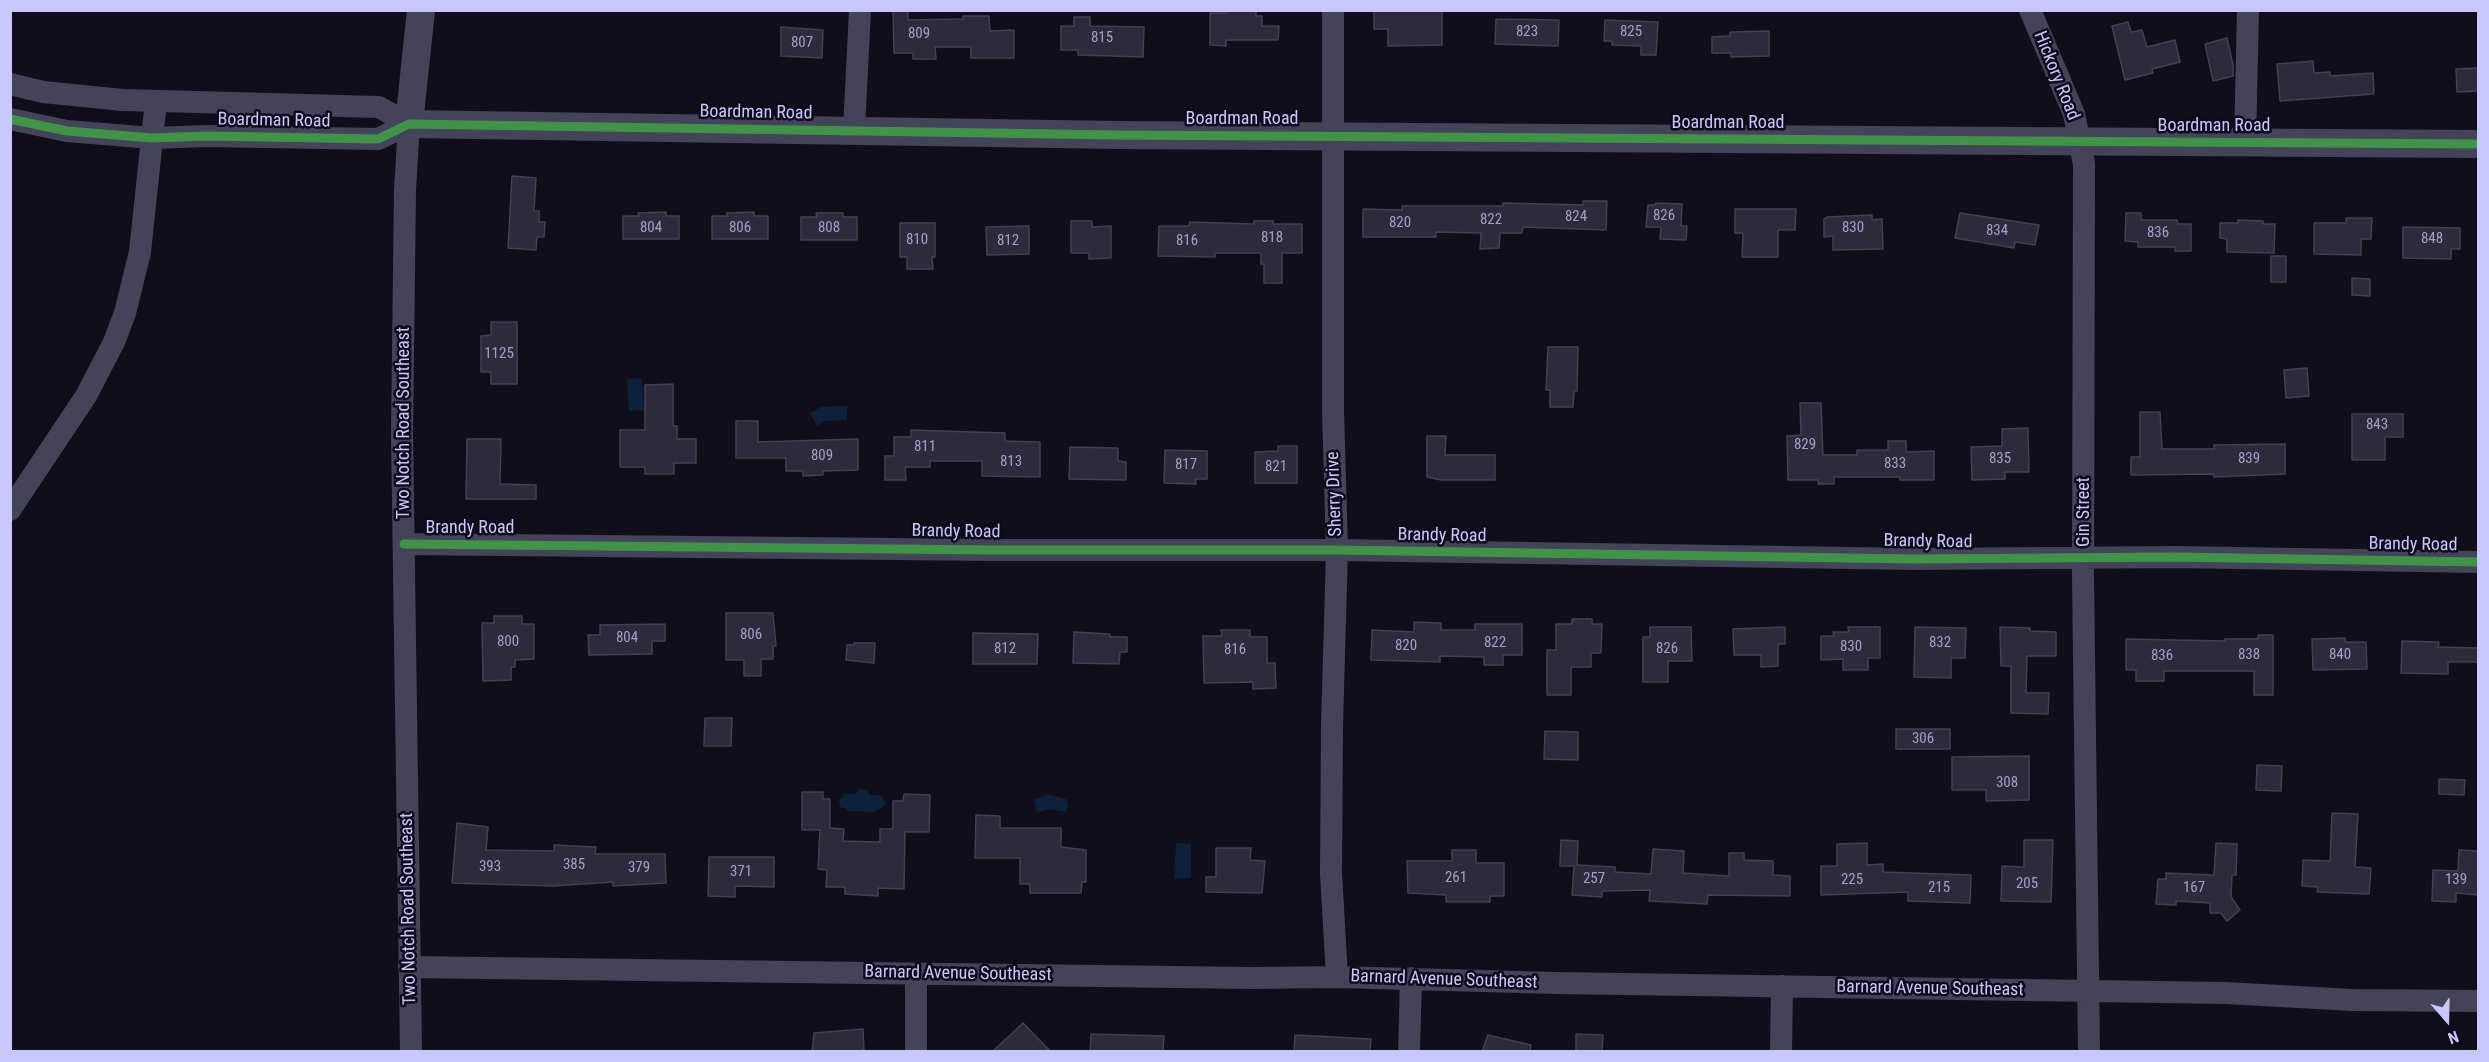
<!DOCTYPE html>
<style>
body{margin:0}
#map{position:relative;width:2489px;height:1062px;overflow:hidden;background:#100e18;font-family:"Roboto Condensed",sans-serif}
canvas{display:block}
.frame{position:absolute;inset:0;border:12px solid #c8c7fd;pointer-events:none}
.north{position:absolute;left:2417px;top:990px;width:60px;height:60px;-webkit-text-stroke:4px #0d0b1b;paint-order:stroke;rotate:160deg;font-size:16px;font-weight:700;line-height:24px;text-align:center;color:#c8c7fd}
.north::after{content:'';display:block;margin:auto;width:21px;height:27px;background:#c8c7fd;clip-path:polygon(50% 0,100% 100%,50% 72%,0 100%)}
</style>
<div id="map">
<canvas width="2489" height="1062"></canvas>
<div class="frame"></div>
<div class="north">N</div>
</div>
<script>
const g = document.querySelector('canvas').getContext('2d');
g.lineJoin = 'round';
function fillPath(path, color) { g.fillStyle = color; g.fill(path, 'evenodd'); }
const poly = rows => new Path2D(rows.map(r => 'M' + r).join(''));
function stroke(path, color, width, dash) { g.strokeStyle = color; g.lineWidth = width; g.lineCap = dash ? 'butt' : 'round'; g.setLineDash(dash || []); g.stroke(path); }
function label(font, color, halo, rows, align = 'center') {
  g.font = font + ' "Roboto Condensed",sans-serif'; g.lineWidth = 5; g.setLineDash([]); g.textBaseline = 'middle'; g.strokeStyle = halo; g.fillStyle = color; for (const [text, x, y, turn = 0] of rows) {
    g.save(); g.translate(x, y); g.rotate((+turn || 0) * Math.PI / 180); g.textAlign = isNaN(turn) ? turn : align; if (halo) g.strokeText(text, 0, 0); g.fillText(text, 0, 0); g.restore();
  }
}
fillPath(poly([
 [642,378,644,410,629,411,627,379],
 [847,406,847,420,825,421,817,426,810,413,821,407],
 [861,789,867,790,870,795,881,795,886,804,880,809,876,809,875,812,847,811,847,809,840,807,839,800,843,797,844,793,854,794],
 [1047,794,1066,799,1068,806,1065,812,1050,809,1039,812,1036,811,1034,800],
 [1176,843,1191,844,1191,878,1174,879]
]), '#0c213b');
const building = poly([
 [893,10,908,10,908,20,963,19,963,16,989,16,990,31,1014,30,1014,58,971,58,971,47,935,47,936,59,913,59,913,53,894,53,893,10],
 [1227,10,1256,10,1256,16,1262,16,1262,26,1279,26,1278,40,1226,40,1226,46,1210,45,1210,13,1227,13,1227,10],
 [1442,10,1442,45,1388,46,1388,29,1374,29,1374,11,1442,10],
 [1074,17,1090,17,1090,26,1144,27,1143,57,1078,55,1078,50,1061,50,1061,26,1074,26,1074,17],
 [1496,19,1559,20,1558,46,1495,44,1496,19],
 [1605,20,1658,22,1656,55,1641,55,1641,46,1612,45,1612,41,1604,41,1605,20],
 [2128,22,2131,32,2142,30,2147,47,2175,40,2180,62,2152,69,2153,73,2125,80,2112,26,2128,22],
 [781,27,823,30,822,58,781,56,781,27],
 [1769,31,1769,56,1731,57,1731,53,1712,53,1712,37,1730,36,1730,32,1769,31],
 [2227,38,2233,65,2233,76,2213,81,2205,44,2227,38],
 [2313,61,2314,73,2330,72,2330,76,2373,73,2374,94,2280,101,2277,64,2313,61],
 [2478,68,2478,91,2457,92,2456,69,2478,68],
 [512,176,536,178,534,211,539,211,539,222,545,222,544,237,537,237,536,250,508,248,512,176],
 [1583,201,1607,201,1606,230,1523,227,1522,233,1500,233,1499,248,1480,249,1481,233,1436,232,1436,237,1363,237,1363,209,1402,210,1402,206,1503,206,1503,203,1583,205,1583,201],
 [1656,203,1682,204,1681,226,1687,226,1686,240,1660,239,1661,227,1646,227,1648,205,1655,205,1656,203],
 [1735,209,1796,209,1795,230,1778,230,1778,257,1742,257,1743,233,1735,233,1735,209],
 [666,212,666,216,679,216,679,239,623,239,623,216,639,216,638,213,666,212],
 [754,212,754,216,768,216,768,239,712,239,712,216,727,216,727,213,754,212],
 [816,213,843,213,843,217,857,217,857,240,801,240,801,217,817,217,816,213],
 [1960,213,2039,225,2035,245,2015,242,2014,248,1955,238,1960,213],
 [2126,213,2141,213,2141,220,2177,220,2178,224,2191,224,2191,251,2175,251,2175,247,2138,247,2138,242,2125,241,2126,213],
 [1872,215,1872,220,1882,219,1883,249,1833,250,1833,236,1824,237,1824,219,1827,217,1872,215],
 [2346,218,2372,218,2371,239,2361,239,2361,255,2314,254,2314,223,2346,223,2346,218],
 [2238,220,2263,221,2263,224,2275,224,2274,253,2227,252,2227,239,2220,238,2220,223,2238,223,2238,220],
 [1071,221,1092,221,1092,227,1111,226,1111,258,1089,259,1089,253,1071,253,1071,221],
 [1254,221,1273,221,1273,224,1302,224,1302,253,1282,253,1282,283,1264,283,1264,264,1261,264,1261,253,1215,253,1215,257,1158,256,1159,226,1189,226,1190,222,1254,224,1254,221],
 [900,223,935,223,935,257,932,257,933,269,907,269,907,257,900,257,900,223],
 [1029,226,1029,254,987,255,986,227,1029,226],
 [2403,227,2460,228,2460,249,2451,249,2451,259,2403,258,2403,227],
 [2271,256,2286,256,2286,282,2271,282,2271,256],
 [2352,278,2370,279,2370,296,2352,295,2352,278],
 [491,322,517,322,517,384,491,384,491,372,481,372,481,336,491,335,491,322],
 [1548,347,1578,347,1577,391,1574,391,1573,407,1550,407,1550,390,1546,390,1548,347],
 [2307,368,2309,396,2286,398,2284,370,2307,368],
 [673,384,673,426,677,426,677,439,696,439,696,463,674,463,674,474,645,474,645,467,620,467,620,430,645,430,645,385,673,384],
 [1800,403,1821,403,1823,455,1857,455,1857,450,1888,450,1888,441,1906,441,1906,452,1934,451,1934,480,1900,480,1900,477,1834,477,1834,484,1818,484,1818,480,1788,480,1787,436,1801,435,1800,403],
 [2140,412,2160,412,2162,449,2214,449,2214,445,2285,444,2285,474,2214,477,2214,474,2131,475,2131,457,2140,457,2140,412],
 [2352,414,2403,414,2403,437,2385,437,2385,460,2352,460,2352,414],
 [736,421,758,421,758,442,858,439,858,470,823,471,823,475,803,476,803,471,786,471,786,458,736,458,736,421],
 [2028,428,2029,472,2005,472,2005,479,1972,480,1971,447,2002,446,2002,429,2028,428],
 [911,430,1005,433,1005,441,1040,442,1040,477,982,476,982,461,930,461,930,467,905,467,906,480,885,480,885,456,894,456,894,437,911,437,911,430],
 [1427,436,1446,436,1445,455,1495,455,1495,480,1441,480,1427,477,1427,436],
 [467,439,501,439,500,484,536,485,536,499,466,499,467,439],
 [1278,446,1297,446,1297,483,1255,483,1255,452,1278,451,1278,446],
 [1070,447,1118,448,1118,461,1126,462,1126,480,1069,479,1070,447],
 [1165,450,1207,451,1207,479,1195,479,1196,484,1164,483,1165,450],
 [726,613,773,613,776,646,773,646,773,659,761,659,761,676,744,676,744,660,726,660,726,613],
 [494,616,522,616,522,624,534,624,534,659,515,660,515,667,511,667,511,680,483,681,482,623,494,623,494,616],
 [1572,619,1592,619,1592,624,1602,624,1601,653,1591,653,1591,667,1571,667,1571,695,1547,695,1547,650,1556,650,1556,624,1572,624,1572,619],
 [1414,622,1441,623,1441,630,1475,630,1475,624,1522,624,1522,655,1503,655,1503,665,1484,665,1484,657,1440,656,1440,662,1371,660,1372,630,1414,632,1414,622],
 [665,624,665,641,652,641,652,654,589,655,588,635,600,635,600,625,665,624],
 [1650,627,1691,627,1692,661,1668,661,1668,682,1643,682,1643,637,1650,637,1650,627],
 [1785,627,1785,644,1778,644,1778,666,1761,667,1761,655,1734,655,1733,629,1785,627],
 [1848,627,1880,627,1880,658,1868,658,1868,670,1843,670,1843,659,1821,660,1821,636,1834,636,1833,632,1849,632,1848,627],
 [1915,627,1966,628,1965,658,1951,658,1951,678,1914,677,1915,627],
 [2000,627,2030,628,2030,631,2056,632,2056,656,2027,656,2026,693,2049,693,2048,714,2011,713,2011,666,2001,666,2000,627],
 [1221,630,1250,630,1250,637,1267,637,1267,663,1275,663,1276,688,1253,689,1253,682,1204,683,1203,636,1222,636,1221,630],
 [1074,632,1110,634,1110,637,1127,637,1127,652,1120,652,1119,664,1073,663,1074,632],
 [973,633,1038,634,1037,664,973,664,973,633],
 [2258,635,2273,635,2273,695,2254,695,2254,671,2164,671,2164,681,2136,681,2136,670,2126,670,2126,639,2225,641,2225,639,2258,639,2258,635],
 [2345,638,2345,642,2366,642,2367,669,2313,670,2312,639,2345,638],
 [2402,641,2439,642,2438,647,2478,648,2478,662,2448,662,2448,674,2401,673,2402,641],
 [854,643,875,643,874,663,846,660,847,645,854,645,854,643],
 [705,718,732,718,731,746,704,746,705,718],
 [1896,729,1950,729,1950,749,1896,749,1896,729],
 [1545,731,1578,732,1578,760,1544,759,1545,731],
 [2029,756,2029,800,1986,801,1986,790,1952,790,1952,757,2029,756],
 [2257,765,2282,766,2281,791,2256,790,2257,765],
 [2439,779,2465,780,2464,795,2439,794,2439,779],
 [802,792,823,792,823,799,830,799,830,828,844,829,843,841,880,842,880,829,893,829,893,801,903,801,904,794,930,795,929,832,905,832,904,889,878,888,878,896,845,894,845,887,826,887,827,870,818,869,820,830,802,830,802,792],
 [2332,813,2358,814,2355,867,2371,868,2369,894,2317,892,2318,887,2302,886,2303,860,2330,861,2332,813],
 [976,815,1000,816,1000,828,1061,828,1061,847,1086,850,1086,882,1082,882,1081,893,1030,893,1030,884,1020,884,1020,858,975,858,976,815],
 [457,823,488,827,486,850,554,851,554,845,596,847,595,854,665,854,666,883,613,886,613,882,553,886,452,883,457,823],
 [1561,840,1578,841,1577,865,1615,867,1615,872,1651,874,1653,849,1684,851,1683,873,1729,876,1729,853,1744,853,1744,860,1773,861,1773,875,1790,876,1790,896,1708,895,1707,904,1649,901,1650,890,1602,891,1602,897,1572,895,1574,866,1560,866,1561,840],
 [2024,840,2053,840,2051,902,2001,901,2002,866,2024,867,2024,840],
 [1867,843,1867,865,1883,864,1883,872,1971,875,1970,903,1908,901,1908,892,1821,895,1821,866,1837,866,1837,844,1867,843],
 [2216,843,2237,844,2236,875,2232,875,2231,897,2240,910,2227,921,2221,913,2210,913,2210,903,2176,901,2176,905,2156,904,2158,879,2166,879,2166,873,2214,875,2216,843],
 [1216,848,1251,848,1250,860,1265,861,1262,893,1206,892,1206,877,1216,877,1216,848],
 [1452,850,1476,850,1476,863,1504,863,1504,896,1490,896,1490,902,1446,902,1446,895,1408,893,1407,861,1452,861,1452,850],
 [2459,850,2478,851,2478,895,2456,893,2456,902,2432,901,2433,870,2458,871,2459,850],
 [709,857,774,857,774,887,735,886,735,897,708,896,709,857],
 [1023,1023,1051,1052,992,1052,1023,1023],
 [863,1029,864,1052,812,1052,814,1033,863,1029],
 [1091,1034,1164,1036,1163,1052,1090,1052,1091,1034],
 [1576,1034,1603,1035,1602,1052,1576,1052,1576,1034],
 [1295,1035,1371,1039,1370,1052,1294,1052,1295,1035],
 [1488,1035,1531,1045,1530,1052,1482,1052,1488,1035]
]);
fillPath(building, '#2d2b3b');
stroke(building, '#424056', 1.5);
stroke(poly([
 [1333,10,1333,410,1337,550,1332,726,1331,873,1337,977],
 [2030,10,2074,114,2084,164,2083,576,2089,1052],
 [10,84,43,92,123,100,379,107,409,124],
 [10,119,67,131,152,138,207,136,378,139,409,124],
 [409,124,405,190,402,434,411,1052],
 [854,129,860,10],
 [2245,143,2248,10],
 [10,510,86,396,114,342,125,313,140,252,156,101],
 [404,544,991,550,1337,550,1913,559,2176,557,2478,562],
 [409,967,1252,978,1337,977,1555,983,2226,993,2352,1000,2478,1001],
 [916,1052,916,974],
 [1409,1052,1411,978],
 [1781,1052,1782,986]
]), '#434459', 22);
stroke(poly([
 [421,10,409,124,1118,135,2478,144]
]), '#434459', 28);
stroke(poly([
 [10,119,67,131,152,138,207,136,378,139,409,124,1118,135,2478,144],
 [404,544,991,550,1337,550,1913,559,2176,557,2478,562]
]), '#419447', 9);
label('15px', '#a1a0cc', null, [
 ["823",1527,32],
 ["825",1631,32],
 ["809",919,34],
 ["815",1102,38],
 ["807",802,43],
 ["826",1664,216],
 ["824",1576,217],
 ["822",1491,220],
 ["820",1400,223],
 ["804",651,228],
 ["806",740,228],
 ["808",829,228],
 ["830",1853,228],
 ["834",1997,231],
 ["836",2158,233],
 ["818",1272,238],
 ["848",2432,239],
 ["810",917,240],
 ["812",1008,241],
 ["816",1187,241],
 ["1125",499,354],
 ["843",2377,425],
 ["829",1805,445],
 ["811",925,447],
 ["809",822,456],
 ["835",2000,459],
 ["839",2249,459],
 ["813",1011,462],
 ["833",1895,464],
 ["817",1186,465],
 ["821",1276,467],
 ["806",751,635],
 ["804",627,638],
 ["800",508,642],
 ["822",1495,643],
 ["832",1940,643],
 ["820",1406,646],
 ["830",1851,647],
 ["812",1005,649],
 ["826",1667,649],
 ["816",1235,650],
 ["838",2249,655],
 ["840",2340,655],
 ["836",2162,656],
 ["306",1923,739],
 ["308",2007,783],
 ["385",574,865],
 ["393",490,867],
 ["379",639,868],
 ["371",741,872],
 ["261",1456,878],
 ["257",1594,879],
 ["225",1852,880],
 ["139",2456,880],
 ["205",2027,884],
 ["215",1939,888],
 ["167",2194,888]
]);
label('18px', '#c8c7fd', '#0d0b1b', [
 ["Hickory Road",2056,76,68],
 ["Boardman Road",756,113,1],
 ["Boardman Road",1242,119],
 ["Boardman Road",274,121,1],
 ["Boardman Road",1728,123],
 ["Boardman Road",2214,126],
 ["Two Notch Road Southeast",404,423,-90],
 ["Sherry Drive",1335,494,-92],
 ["Gin Street",2084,512,-90],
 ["Brandy Road",470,528],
 ["Brandy Road",956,532,1],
 ["Brandy Road",1442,536,1],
 ["Brandy Road",1928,542,1],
 ["Brandy Road",2413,545,1],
 ["Two Notch Road Southeast",409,909,-91],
 ["Barnard Avenue Southeast",958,974,1],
 ["Barnard Avenue Southeast",1444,980,2],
 ["Barnard Avenue Southeast",1930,989,1]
]);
</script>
